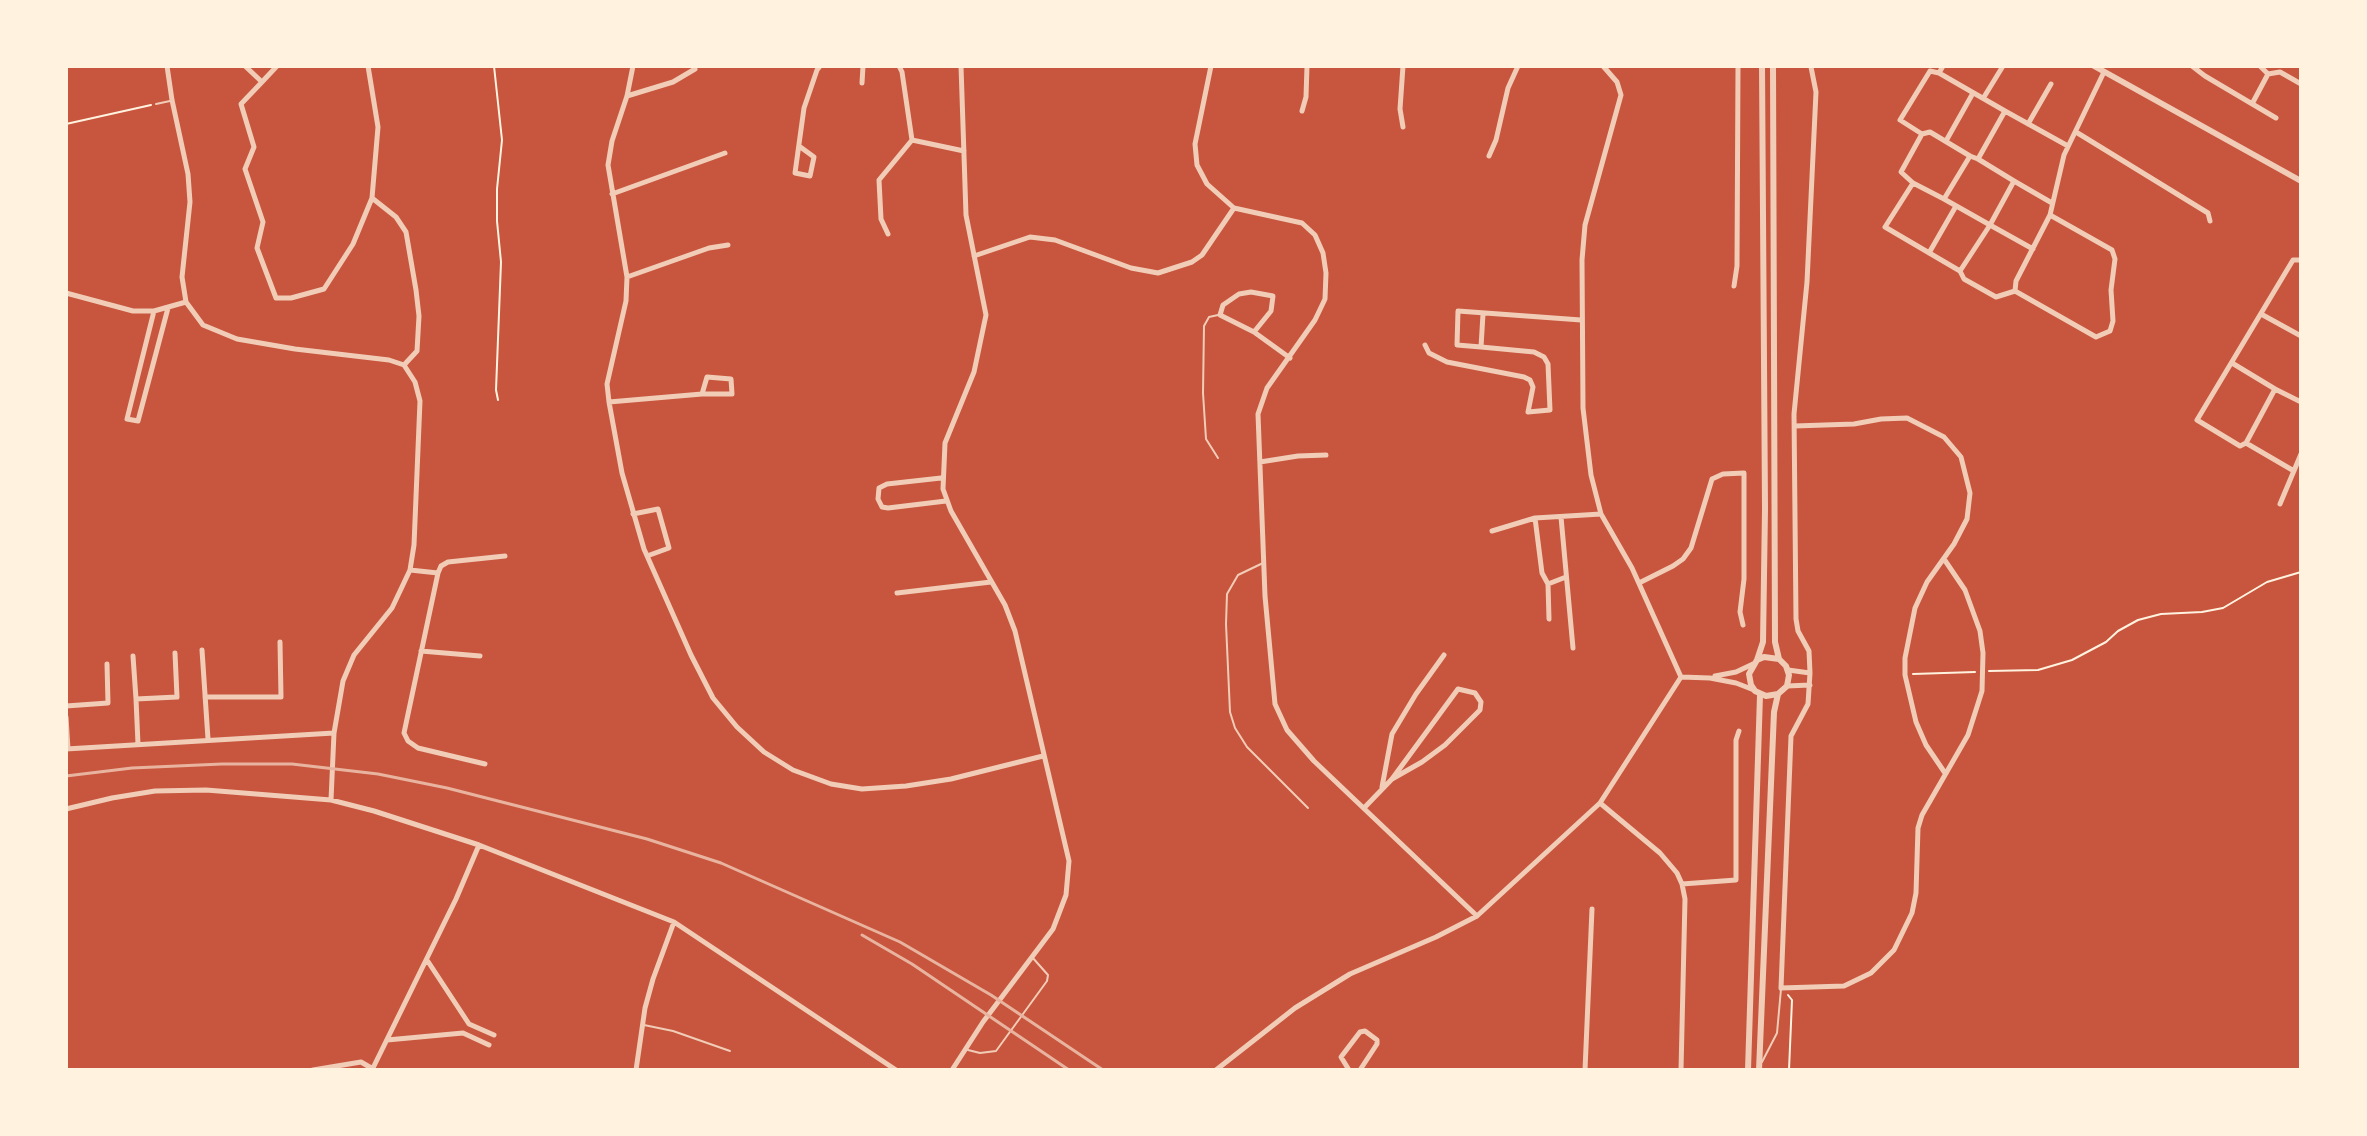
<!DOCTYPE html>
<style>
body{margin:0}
#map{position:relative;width:2367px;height:1136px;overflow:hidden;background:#c8553d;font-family:Manrope,sans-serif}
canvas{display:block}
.frame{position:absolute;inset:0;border:68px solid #fff3e0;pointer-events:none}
</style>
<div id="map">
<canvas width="2367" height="1136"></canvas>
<div class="frame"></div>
</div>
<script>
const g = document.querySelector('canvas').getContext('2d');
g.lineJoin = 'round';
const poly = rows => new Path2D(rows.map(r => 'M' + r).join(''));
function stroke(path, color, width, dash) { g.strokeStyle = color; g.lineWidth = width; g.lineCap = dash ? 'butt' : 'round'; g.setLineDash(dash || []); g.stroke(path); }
stroke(poly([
 [494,66,502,140,497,189,497,221,501,262,496,390,498,400],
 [66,124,151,105],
 [1989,671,2038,670,2072,660,2106,642,2118,631,2138,620,2161,614,2202,612,2223,608,2267,582,2301,572],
 [1913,674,1975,672],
 [1788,995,1792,1000,1789,1070]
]), '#fff3e0', 2);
stroke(poly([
 [156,104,170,101],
 [1218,315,1209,317,1204,326,1203,393,1206,439,1218,458],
 [1263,563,1238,575,1227,594,1226,624,1230,712,1235,728,1247,747,1308,808],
 [644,1025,673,1031,730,1051],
 [968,1050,980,1053,996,1051,1047,981,1048,975,1032,957],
 [1762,1062,1777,1033,1781,989]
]), '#f1ccb7', 2);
stroke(poly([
 [167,66,172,100,188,174,190,202,182,277,186,302,203,325,237,339,295,349,389,360,404,365],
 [245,66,262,82,277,66],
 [368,66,378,127,372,198,396,217,406,232,416,290,419,316,417,351,404,365],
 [633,66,627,96,612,141,608,165,627,277,626,301,607,384,609,402,622,473,644,549,691,655,713,698,737,727,764,752,793,770,831,784,862,789,906,786,951,779,1043,756],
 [899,66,902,72,912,140],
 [1211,66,1195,144,1197,165,1207,184,1234,208,1302,223,1315,235,1323,253,1326,273,1325,299,1315,320,1267,388,1258,414,1265,596,1275,704,1287,730,1314,761,1477,916],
 [1603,66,1617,82,1621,95,1585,225,1582,260,1583,408,1591,475,1601,514,1632,568,1681,677],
 [2192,66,2205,76,2276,118],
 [2260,66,2268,74],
 [1811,67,1816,92,1807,282,1794,414,1796,619,1798,631,1809,651,1810,673,1808,704,1791,736,1781,988,1844,986,1871,973,1894,950,1912,913,1916,893,1918,828,1922,815,1968,735,1982,691,1983,653,1980,631,1965,590,1944,559],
 [1939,73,1943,66],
 [262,82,241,104,254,147,245,169,263,222,257,248,276,298,291,298,324,289,353,244,372,198],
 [862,83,863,66],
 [627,96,673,82,695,69],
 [1984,97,2003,66],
 [2252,104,2268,74,2280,72,2301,84],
 [1302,111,1306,97,1307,66],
 [2005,111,2068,146],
 [2028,124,2051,84],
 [1403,127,1400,109,1403,66],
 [2076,132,2208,213,2210,221],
 [1922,134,1930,132,1970,156,1978,159,2005,111,1939,73,1930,71,1900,120,1922,134,1901,172,1913,183,1885,227,1960,271,1964,279,1996,297,2015,291],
 [912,140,964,151],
 [1946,141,1973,93],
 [799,146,814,157,810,176,795,173,804,108,817,70,820,66],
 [1489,156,1496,140,1508,88,1518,66],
 [2014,181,2052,203],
 [1913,183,1944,199,1970,156],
 [612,194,725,153],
 [1944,199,1990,225,2014,181,1978,159],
 [888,234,881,219,879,180,912,140],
 [1929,253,1956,206],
 [974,256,1030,237,1055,240,1131,268,1158,273,1192,262,1202,255,1234,208],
 [1960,271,1990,225,2033,249],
 [627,277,709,248,728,245],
 [1734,286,1737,266,1738,66],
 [2015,291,2096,337,2110,331,2113,321,2111,290,2115,259,2112,250,2050,215],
 [2015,291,2016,281,2050,215,2064,155,2104,72],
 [66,293,133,311,154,311,186,302],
 [154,311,127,419,138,421,168,308],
 [1483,314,1481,347,1457,345,1458,311,1581,320],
 [2261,314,2301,336],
 [1254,332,1220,315,1223,305,1239,294,1251,292,1273,296,1271,311,1254,332,1290,358],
 [1425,345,1429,353,1447,362,1524,377,1530,380,1533,387,1528,412,1550,410,1548,364,1544,357,1534,352,1481,347],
 [2232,363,2275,389],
 [609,402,702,394,732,394,731,379,707,377,702,394],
 [1795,426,1854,424,1881,419,1907,418,1944,437,1961,457,1970,493,1967,519,1954,544,1927,582,1915,608,1905,658,1905,675,1916,722,1926,745,1945,773],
 [2246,443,2275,389,2301,402],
 [1260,462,1298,456,1326,455],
 [2294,471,2246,443,2240,446,2197,420,2293,260,2301,260],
 [941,478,887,484,879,488,878,499,882,507,888,508,946,501],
 [2280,504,2301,454],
 [633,514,658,509,669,548,647,556],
 [1561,517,1573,648],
 [1535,518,1542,573,1548,584,1549,619],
 [1492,531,1535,518,1601,514],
 [410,570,438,573,441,566,448,562,505,556],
 [438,573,404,733,408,741,418,748,485,764],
 [1639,583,1673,566,1683,559,1691,548,1712,479,1723,474,1744,473,1744,579,1740,612,1743,625],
 [1548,584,1566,577],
 [897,593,991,582],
 [202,650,208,739],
 [421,651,480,656],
 [133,656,136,699],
 [1788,670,1810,673],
 [1715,676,1736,672,1753,664],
 [1681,677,1710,678,1736,683,1754,690],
 [1787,686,1810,685],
 [205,697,281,697,280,642],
 [66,706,108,703,107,664],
 [66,717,68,749],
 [138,744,136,699,177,697,175,653],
 [66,749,334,733],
 [1382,787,1392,734,1416,694,1444,655],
 [331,800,334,733,343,681,354,655,392,608,410,570,414,545,420,401,415,382,404,365],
 [1600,803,1660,853,1677,873,1682,884,1685,899,1681,1070],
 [1364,808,1392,779,1422,762,1445,745,1480,710,1481,702,1475,693,1458,689,1392,779],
 [66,809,112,798,155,791,206,790,331,800,374,811,479,845,674,922,896,1070],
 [1682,884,1736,880,1736,740,1739,731],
 [427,960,469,1024,494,1035],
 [387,1040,463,1033,489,1045],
 [313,1070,361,1062,373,1069],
 [372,1070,456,899,479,845],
 [636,1070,645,1008,653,979,674,922],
 [952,1070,983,1022,1053,929,1066,895,1069,861,1015,631,1005,605,951,511,943,489,945,443,974,372,986,315,966,215,961,66],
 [1216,1070,1295,1008,1350,974,1436,937,1477,916,1600,803,1681,677],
 [1349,1070,1341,1057,1360,1032,1365,1031,1377,1040,1377,1044,1360,1070],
 [1585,1070,1592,909]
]), '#f1ccb7', 5);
stroke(poly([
 [2094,66,2301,181],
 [1757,660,1763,642,1765,509,1762,66],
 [1778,694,1766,696,1755,691,1751,685,1749,674,1757,660,1764,657,1779,659],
 [1748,1070,1760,695],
 [1759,1070,1774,712,1778,694,1787,686,1789,675,1786,666,1779,659,1775,642,1773,66]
]), '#f1ccb7', 6);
stroke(poly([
 [66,776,132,768,222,764,292,764,378,774,447,788,647,839,721,863,900,942,991,995,1103,1070],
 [862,935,912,964,1069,1070]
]), '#e9b49f', 3);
</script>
